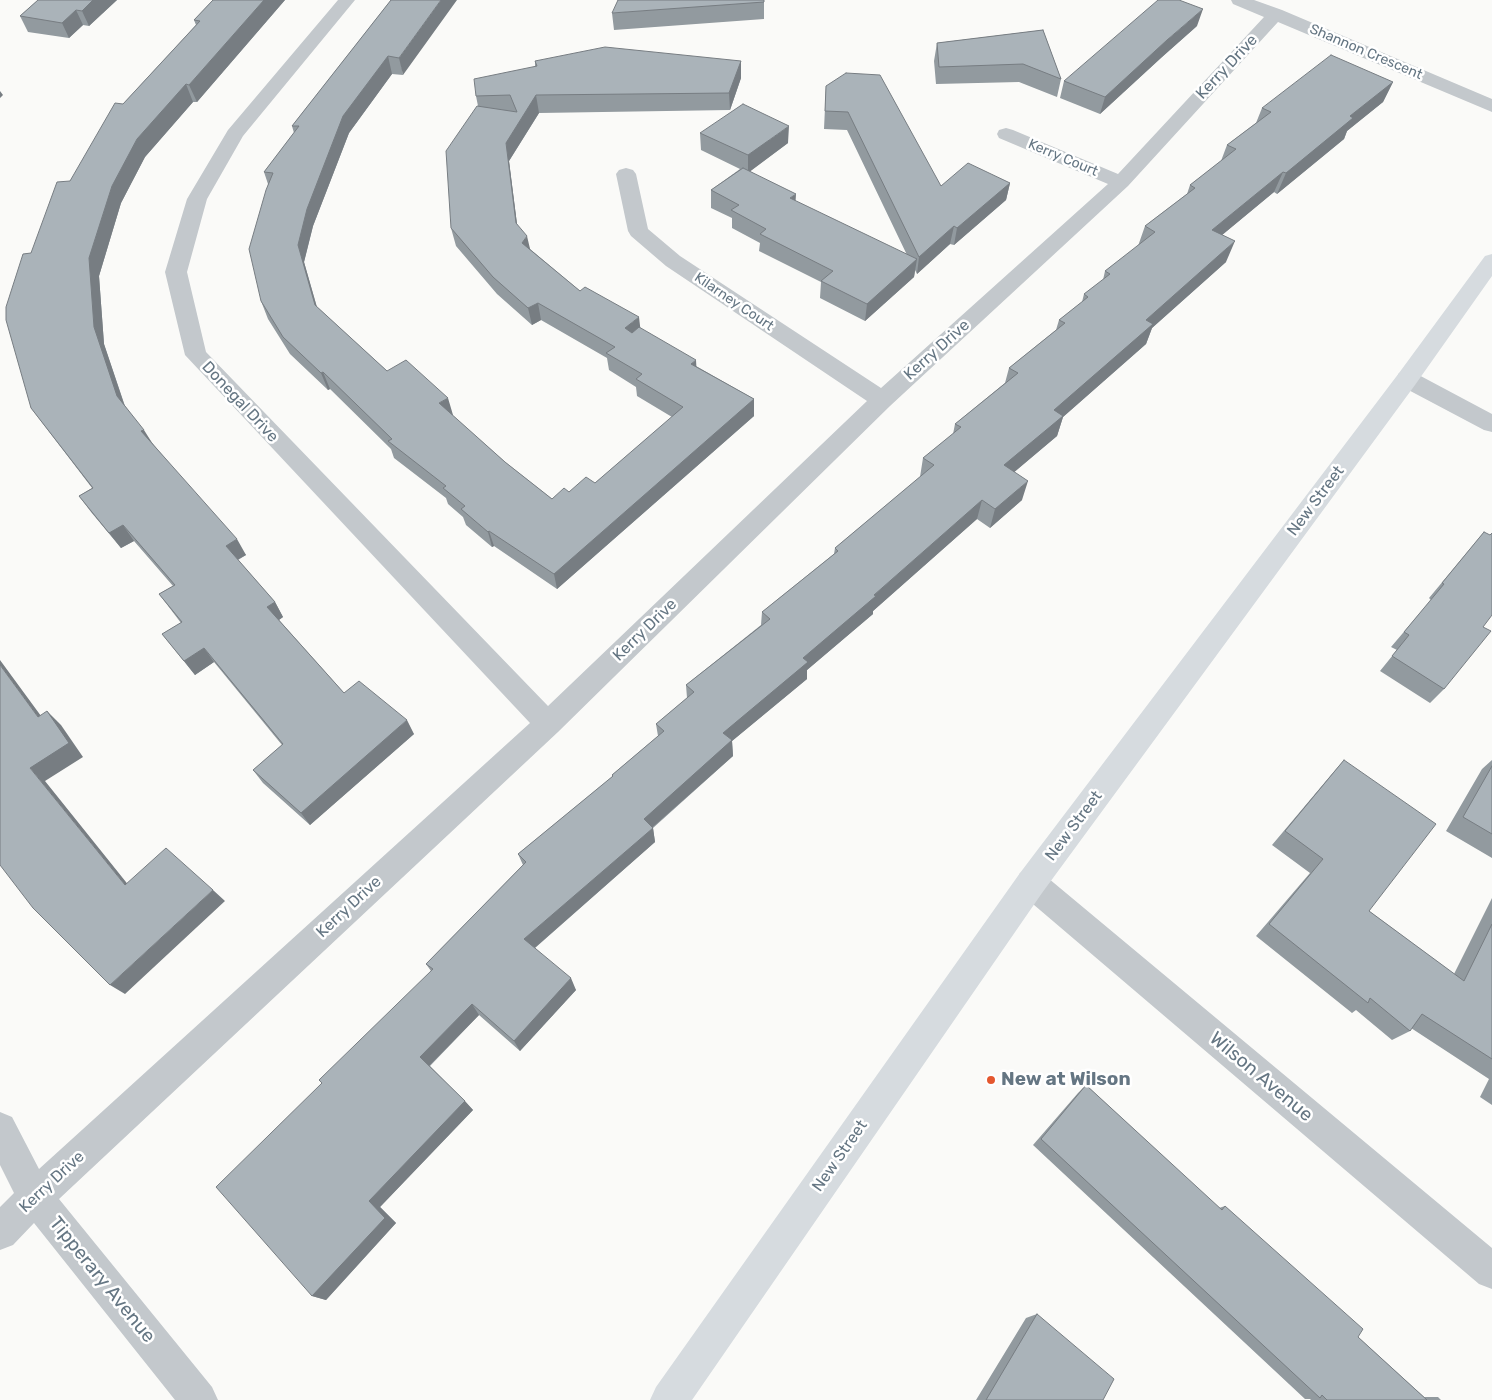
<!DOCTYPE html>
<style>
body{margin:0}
canvas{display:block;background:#fafaf8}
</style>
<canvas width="1492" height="1400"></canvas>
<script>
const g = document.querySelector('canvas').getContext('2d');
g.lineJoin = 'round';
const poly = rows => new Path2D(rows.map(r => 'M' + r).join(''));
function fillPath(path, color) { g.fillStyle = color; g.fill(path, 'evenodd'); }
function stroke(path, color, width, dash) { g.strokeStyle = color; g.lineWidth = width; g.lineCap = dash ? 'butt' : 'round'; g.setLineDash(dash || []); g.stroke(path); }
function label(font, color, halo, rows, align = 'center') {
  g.font = font + ' Rubik,sans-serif'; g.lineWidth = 5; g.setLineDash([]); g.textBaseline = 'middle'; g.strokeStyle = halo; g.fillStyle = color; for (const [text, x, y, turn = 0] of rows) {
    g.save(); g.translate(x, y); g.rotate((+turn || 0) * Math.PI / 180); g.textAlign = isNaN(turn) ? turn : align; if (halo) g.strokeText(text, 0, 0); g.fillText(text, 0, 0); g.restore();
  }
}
fillPath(poly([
 [338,0,355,0,243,136,207,199,187,272,206,352,548,706,867,401,666,266,631,236,628,231,616,174,619,170,626,168,633,170,636,174,648,229,680,256,881,388,1108,184,999,138,997,134,999,130,1006,128,1013,130,1118,174,1264,17,1233,4,1231,0,1254,0,1282,10,1492,99,1492,112,1278,22,1128,186,890,406,558,732,59,1199,212,1387,218,1400,175,1400,34,1223,13,1245,0,1250,0,1207,14,1193,0,1165,0,1112,12,1117,39,1169,530,723,185,355,165,272,187,199,228,130,338,0],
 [1407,371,1415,373,1492,414,1492,432,1484,430,1399,385,1396,379,1399,373,1407,371],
 [1031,869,1042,873,1492,1248,1492,1289,1479,1284,1020,893,1016,883,1020,873,1031,869]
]), '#c3c8cc');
fillPath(poly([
 [1492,254,1492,276,1415,385,1042,893,692,1400,650,1400,656,1387,1020,873,1399,373,1485,256,1492,254]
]), '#d6dbdf');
fillPath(poly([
 [38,0,117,0,89,26,83,25,69,38,28,32,20,16],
 [213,0,285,0,197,102,193,102,145,157,121,203,99,276,104,344,125,406,153,444,246,555,238,560,275,602,283,617,279,620,344,693,414,734,310,825,263,783,253,770,282,745,214,662,195,675,162,634,181,623,159,594,173,586,134,541,121,548,91,512,79,496,92,488,31,408,31,253,70,181,123,104,196,25,194,20],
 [391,0,403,75,392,74,349,133,313,226,304,262,317,307,387,371,453,415,452,415,505,462,552,499,595,483,672,417,637,396,636,387,609,370,607,358,541,320,532,325,497,294,456,246,451,228,478,106,476,96,535,67,535,61,741,61,741,78,730,110,539,113,509,161,517,224,530,249,580,291,640,328,696,366,754,399,754,416,557,589,494,546,492,547,466,525,463,517,448,504,446,498,394,458,391,449,330,389,328,390,290,354,268,319,261,301,268,184,264,172,294,133,292,126],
 [764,0,764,19,614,30,612,13],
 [1197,26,1162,57,1100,114,1060,98,1064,81],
 [1043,30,1061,79,1057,97,1019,82,936,84,934,61,937,43],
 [1393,82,1383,102,1347,131,1344,139,1277,194,1274,192,1222,235,1226,262,1152,328,1146,344,1063,417,1057,436,1014,472,1022,500,990,528,977,519,873,611,873,614,807,670,807,679,732,741,733,756,653,828,655,842,535,948,576,990,520,1051,479,1015,430,1066,473,1110,380,1207,396,1223,326,1300,312,1296,322,1083,431,971,426,964,523,865,518,854,612,777,612,775,658,736,656,724,687,698,686,685,761,625,762,612,834,554,835,548,920,477,923,458,953,434,955,424,1005,383,1009,368,1056,330,1059,320,1082,302,1084,294,1103,280,1105,271,1138,246,1145,226,1187,194,1190,185,1221,161,1227,145,1256,123,1262,108],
 [826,86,941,186,1010,183,1006,200,954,245,950,244,917,274,915,270,914,277,865,321,820,298,821,282,759,251,760,243,732,228,732,218,711,208,711,190,740,169,701,150,700,133,788,143,750,171,795,201,907,255,847,130,824,129],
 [1484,532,1483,627,1444,689,1430,703,1380,671,1397,650,1391,647,1431,600,1429,598],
 [1344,760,1369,911,1454,974,1492,898,1492,1105,1480,1097,1489,1079,1411,1028,1410,1031,1392,1040,1356,1010,1352,1013,1256,936,1310,873,1272,845,1331,775],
 [1492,760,1492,858,1446,831,1482,769],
 [1086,1085,1219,1208,1225,1206,1358,1337,1424,1397,1438,1397,1441,1400,1311,1400,1310,1399,1305,1399,1033,1145,1078,1093],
 [1037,1314,1103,1400,976,1400,1026,1318]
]), '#929a9f');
fillPath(poly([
 [93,0,117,0,89,26,82,11],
 [264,0,285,0,197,102,189,85],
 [441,0,457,0,403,75,399,58],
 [1203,9,1197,26,1162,57,1100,114,1105,97,1167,40],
 [76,10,83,25,69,38,62,23],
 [388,56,392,74,349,133,313,226,304,262,321,322,315,305,298,245,307,209,343,116],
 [741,61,741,78,730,110,729,93],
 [1393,82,1383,102,1347,131,1344,139,1277,194,1286,173,1350,116],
 [186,84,193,102,145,157,121,203,99,276,104,344,127,413,117,396,94,327,89,258,112,186,137,139],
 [0,91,3,95,0,98],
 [536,95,539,113,509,161,519,240,516,223,506,143],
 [789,126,788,143,748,173,748,155],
 [1283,172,1274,192,1204,250,1212,230],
 [1010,183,1006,200,954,245,957,228],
 [796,194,795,211,790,198],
 [954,226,950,244,917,274,919,257],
 [527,236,531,253,522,243],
 [1235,241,1226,262,1152,328,1146,344,1063,417,1057,436,999,485,1004,465,1054,410,1146,320],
 [917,259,914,277,865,321,867,304],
 [538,303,541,320,532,325,528,308],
 [639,317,641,334,627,345,625,328],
 [696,360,697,377,691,364],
 [323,372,330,389,328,390,321,373],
 [448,398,453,415,444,420,439,403],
 [754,399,754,416,557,589,554,574],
 [144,430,154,446,141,431],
 [1028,481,1022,500,990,528,995,509],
 [982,500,977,519,873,611,873,614,807,670,807,679,732,741,733,756,646,833,644,819,723,733,803,658],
 [123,525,134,541,121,548,109,533],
 [489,531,494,546,492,547,488,532],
 [237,539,246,555,235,561,226,546],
 [275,602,283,617,276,622,267,607],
 [204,648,214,662,195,675,184,661],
 [0,660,52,731,38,717,0,665],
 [47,711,61,725,83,757,45,781,138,897,125,885,30,768],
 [407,720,414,734,310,825,301,813],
 [653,828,655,842,530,952,524,939],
 [213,890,225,901,125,994,110,985],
 [571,978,576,990,520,1051,514,1041],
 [472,1004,479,1015,429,1066,420,1057],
 [465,1101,473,1110,380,1207,396,1223,326,1300,312,1296,369,1201]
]), '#777d82');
const building = poly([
 [38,0,93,0,82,11,76,10,62,23,20,16,38,0],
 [213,0,264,0,189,85,186,84,137,139,112,186,89,258,94,327,117,396,144,430,141,431,237,539,226,546,275,602,267,607,344,693,359,681,407,720,301,813,253,770,283,744,204,648,184,661,162,634,182,622,159,594,175,585,123,525,109,533,79,496,93,488,31,408,6,320,6,307,23,254,31,253,57,182,70,181,115,103,123,104,200,21,194,20,213,0],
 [391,0,441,0,399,58,388,56,343,116,307,209,298,245,315,305,387,371,406,360,448,398,439,403,505,462,552,499,564,488,569,492,586,477,595,483,683,407,636,379,642,374,606,353,615,347,538,303,528,308,493,277,451,228,446,151,477,106,517,112,510,95,476,96,474,79,537,66,535,61,605,47,741,61,729,93,536,95,506,143,516,223,527,236,522,243,580,291,585,287,639,317,625,328,632,333,639,327,696,360,691,364,754,399,554,574,489,531,488,532,461,509,465,506,443,488,446,486,388,441,392,439,323,372,321,373,283,337,261,301,249,249,266,190,273,173,264,172,299,126,292,126,391,0],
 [618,0,764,0,764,2,612,13,618,0],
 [1158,0,1179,0,1203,9,1167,40,1105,97,1064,81,1158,0],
 [1043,30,1061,79,1023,64,939,67,937,43,1043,30],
 [1331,55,1393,82,1350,116,1353,118,1286,173,1283,172,1212,230,1235,241,1146,320,1153,324,1054,410,1063,416,1004,465,1028,481,995,509,982,500,874,595,876,596,803,658,808,662,723,733,732,740,644,819,653,828,524,939,571,978,514,1041,472,1004,420,1057,465,1101,369,1201,385,1218,312,1296,216,1187,322,1083,319,1080,433,969,426,964,526,862,518,854,613,776,612,775,664,731,656,724,694,692,686,685,770,619,762,612,838,551,835,548,934,465,923,458,961,427,955,424,1018,373,1009,368,1065,323,1059,320,1088,297,1084,294,1110,274,1105,271,1155,232,1145,226,1195,188,1190,185,1236,149,1227,145,1271,112,1262,108,1331,55],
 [846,73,880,75,941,186,968,163,1010,183,957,228,954,226,919,257,848,112,825,111,826,86,846,73],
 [743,104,789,126,748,155,700,133,743,104],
 [743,168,796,194,790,198,917,259,867,304,821,281,833,271,760,234,766,229,731,210,739,205,711,190,743,168],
 [1484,532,1490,535,1492,533,1492,615,1483,627,1491,631,1444,689,1392,656,1409,635,1404,632,1444,584,1442,583,1484,532],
 [0,665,38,717,47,711,69,743,30,768,125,885,166,848,213,890,110,985,33,908,0,865,0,665],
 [1344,760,1436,824,1369,911,1464,981,1492,924,1492,1059,1422,1014,1410,1031,1370,998,1368,1003,1269,924,1323,859,1285,831,1344,760],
 [1492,766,1492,834,1463,817,1492,766],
 [1086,1085,1222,1210,1225,1206,1363,1329,1358,1337,1427,1400,1327,1400,1322,1395,1320,1398,1041,1139,1086,1085],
 [1037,1314,1114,1379,1103,1400,986,1400,1037,1314]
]);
fillPath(building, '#aab3b9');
stroke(building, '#777d82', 1);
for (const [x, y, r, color] of [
 [991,1080,5,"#e4572e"]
]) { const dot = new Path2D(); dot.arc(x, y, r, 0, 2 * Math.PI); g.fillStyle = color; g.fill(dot); stroke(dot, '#fff', 2); }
label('14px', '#657683', '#fff', [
 ["Shannon Crescent",1366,52,23],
 ["Kerry Court",1063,158,23],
 ["Kilarney Court",734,302,34]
]);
label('16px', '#657683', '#fff', [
 ["Kerry Drive",1227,67,-47],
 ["Kerry Drive",937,350,-42],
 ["Donegal Drive",240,402,47],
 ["New Street",1316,501,-53],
 ["Kerry Drive",645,630,-44],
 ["New Street",1074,826,-53],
 ["Kerry Drive",349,907,-43],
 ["New Street",840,1156,-55],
 ["Kerry Drive",52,1182,-43]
]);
label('19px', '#657683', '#fff', [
 ["Wilson Avenue",1261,1077,40],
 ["Tipperary Avenue",102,1280,51]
]);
label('bold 19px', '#657683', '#fff', [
 ["New at Wilson",1001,1080]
], 'left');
</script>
